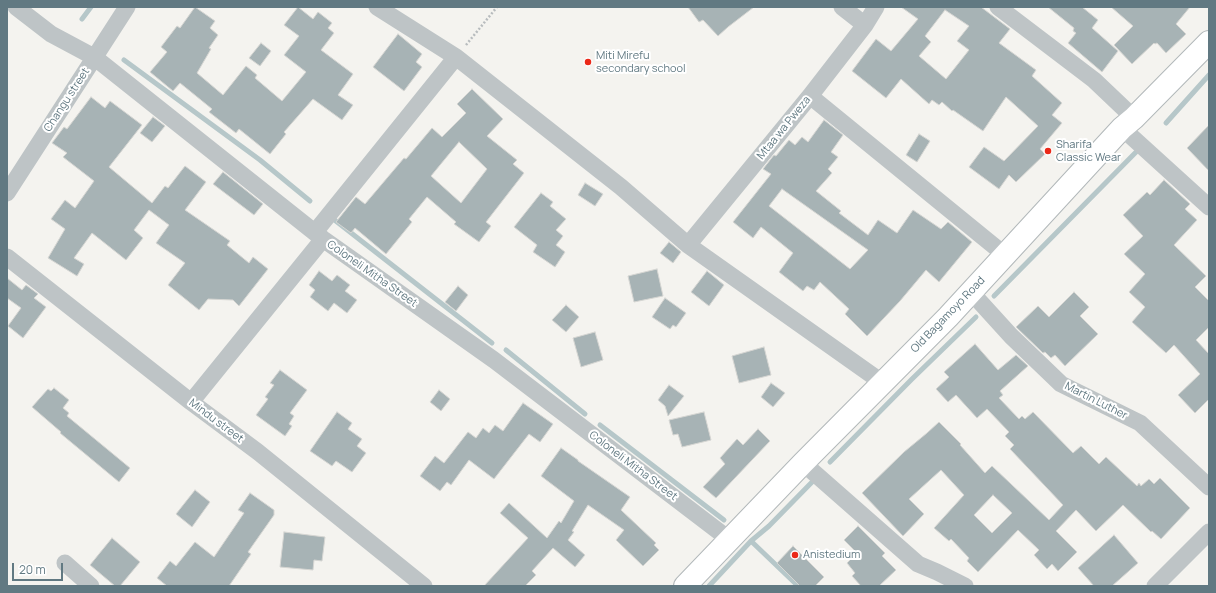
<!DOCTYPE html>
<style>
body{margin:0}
#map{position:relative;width:1216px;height:593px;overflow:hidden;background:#f4f3ef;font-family:Manrope,sans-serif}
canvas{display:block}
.frame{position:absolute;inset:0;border:8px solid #617982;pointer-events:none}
.scale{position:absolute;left:12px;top:563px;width:51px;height:18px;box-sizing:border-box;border:2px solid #617982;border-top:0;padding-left:5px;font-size:12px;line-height:14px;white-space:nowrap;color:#617982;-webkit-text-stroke:3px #fff;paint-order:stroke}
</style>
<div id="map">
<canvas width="1216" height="593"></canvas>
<div class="frame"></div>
<div class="scale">20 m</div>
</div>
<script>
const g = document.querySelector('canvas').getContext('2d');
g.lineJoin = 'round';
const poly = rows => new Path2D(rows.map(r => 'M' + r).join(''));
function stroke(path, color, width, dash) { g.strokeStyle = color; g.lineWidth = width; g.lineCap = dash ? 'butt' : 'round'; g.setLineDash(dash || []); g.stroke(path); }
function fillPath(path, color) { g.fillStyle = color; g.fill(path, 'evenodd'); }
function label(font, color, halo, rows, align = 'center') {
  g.font = font + ' Manrope,sans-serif'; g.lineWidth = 4; g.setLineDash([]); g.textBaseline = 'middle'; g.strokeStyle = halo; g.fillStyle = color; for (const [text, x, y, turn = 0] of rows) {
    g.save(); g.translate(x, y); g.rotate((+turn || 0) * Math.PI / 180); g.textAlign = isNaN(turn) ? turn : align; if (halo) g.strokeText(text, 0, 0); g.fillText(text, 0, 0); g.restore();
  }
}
stroke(poly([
 [82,19,91,7],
 [124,60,260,160,310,201],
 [1166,123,1209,75],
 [332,218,492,343],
 [994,296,1141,147],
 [506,350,585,414],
 [600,425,724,520],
 [830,462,912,379,976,317],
 [751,541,798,586],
 [709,586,751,541,769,526,815,479]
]), '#b6c7c9', 5);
const building = poly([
 [195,7,215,21,210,28,218,35,209,48,211,49,197,73,223,95,246,66,257,75,255,78,282,101,306,72,284,55,299,36,284,25,298,7,313,19,318,12,332,23,328,28,334,33,321,50,353,74,338,95,353,105,342,120,313,99,284,132,286,134,270,154,239,129,236,133,209,112,212,109,180,83,173,91,150,72,167,52,161,47,177,26,180,28,195,7],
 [688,7,754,7,728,27,718,36,703,20,699,22,688,7],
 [901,7,981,7,1010,29,999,43,1036,70,1032,76,1062,103,1052,115,1062,123,1040,149,1045,154,1016,182,1009,175,999,189,969,167,984,147,1004,161,1038,126,1006,97,983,131,953,110,952,111,942,102,939,105,932,100,929,104,901,79,886,98,852,71,876,39,891,51,918,19,901,7],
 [945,10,969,26,957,41,969,50,946,79,919,56,931,42,925,36,945,10],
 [1048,7,1082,7,1098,20,1092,28,1118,51,1102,72,1068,43,1076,33,1073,31,1074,28,1048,7],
 [1111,7,1190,7,1176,24,1186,34,1166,53,1157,43,1155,44,1154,43,1132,64,1114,45,1133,26,1111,7],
 [398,34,422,54,416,62,422,67,404,91,373,67,398,34],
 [261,43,271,51,260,66,249,58,261,43],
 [472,89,503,119,487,136,517,160,513,164,524,173,486,222,491,226,479,242,454,224,456,222,427,197,409,219,412,222,386,254,355,228,351,233,336,222,356,197,365,204,404,158,406,159,432,128,442,137,466,113,457,104,472,89],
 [459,142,487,169,461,203,431,176,459,142],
 [91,97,105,108,110,101,142,125,109,167,152,203,165,186,168,188,185,166,206,182,185,210,230,241,227,245,249,263,253,257,268,269,239,306,233,300,208,299,199,310,168,285,185,263,156,243,169,225,149,210,134,230,143,238,126,260,92,233,74,258,84,264,77,276,48,258,65,229,51,219,65,200,75,208,94,181,63,157,67,153,52,143,64,127,67,129,91,97],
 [153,117,165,126,152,142,140,133,153,117],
 [824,120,843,135,831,152,838,157,828,169,832,173,816,191,841,211,839,213,868,235,878,220,897,233,913,210,941,229,948,222,972,242,939,282,926,270,900,301,867,336,845,314,849,309,820,282,814,290,807,286,803,291,779,272,793,253,761,227,753,238,733,222,771,174,763,169,774,155,776,156,789,140,795,145,802,137,808,142,824,120],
 [782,189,861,245,868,250,850,269,769,206,782,189],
 [1209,125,1209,171,1187,148,1209,125],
 [919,134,930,141,917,162,906,155,919,134],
 [223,172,263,204,254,215,213,184,223,172],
 [1164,180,1190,204,1185,209,1197,220,1174,245,1206,276,1195,287,1209,301,1209,327,1196,340,1209,354,1209,399,1195,413,1178,395,1200,374,1174,345,1166,353,1132,322,1145,307,1129,292,1145,274,1124,254,1143,236,1123,215,1147,192,1150,195,1164,180],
 [585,183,603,194,595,206,578,195,585,183],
 [541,193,553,202,550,206,566,219,556,230,563,236,556,245,565,252,555,267,533,252,537,245,514,227,541,193],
 [669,242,681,252,673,263,660,253,669,242],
 [657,269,663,296,634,302,628,276,657,269],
 [319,271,332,281,337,275,350,285,345,291,357,300,347,313,334,303,328,311,310,297,315,290,309,285,319,271],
 [707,271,724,285,709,306,691,292,707,271],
 [7,278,22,290,26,285,38,294,34,298,46,307,23,338,8,326,21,308,7,298,7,278],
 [458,286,468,295,456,311,445,302,458,286],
 [1074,292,1089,307,1080,316,1098,334,1065,366,1055,355,1051,358,1045,352,1043,353,1016,327,1038,306,1049,317,1074,292],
 [665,298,686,313,676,327,673,325,670,329,652,317,665,298],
 [566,305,579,317,566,332,552,320,566,305],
 [595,332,603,360,581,367,573,338,595,332],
 [975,344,998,370,1016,355,1028,366,1000,391,1003,395,999,398,1019,419,1022,416,1025,419,1033,412,1073,453,1081,446,1099,464,1106,457,1137,486,1139,483,1141,486,1149,479,1154,484,1160,478,1190,508,1161,539,1152,531,1151,532,1123,505,1096,531,1076,510,1056,531,1077,552,1058,571,1052,564,1047,569,1034,555,1039,550,1018,530,978,572,967,561,969,558,951,539,949,541,934,528,964,495,941,470,909,499,924,514,903,536,862,493,904,452,927,433,939,422,961,444,960,445,985,473,992,466,1049,520,1063,505,1010,449,1014,445,1005,436,1009,432,987,409,977,418,956,395,948,402,936,389,949,377,944,372,975,344],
 [993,495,1012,513,992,533,974,515,993,495],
 [764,347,771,375,739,383,732,356,764,347],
 [280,370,307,390,290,413,294,416,289,424,292,426,285,436,256,415,268,399,265,397,274,385,270,383,280,370],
 [771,383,785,393,773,407,761,397,771,383],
 [669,385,684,396,668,416,665,406,658,400,669,385],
 [54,388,69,400,63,408,69,413,67,416,130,468,119,482,60,433,61,432,32,407,48,389,51,391,54,388],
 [439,390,450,399,441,411,430,402,439,390],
 [523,403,553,424,540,442,529,434,494,479,469,460,451,485,447,482,440,491,420,476,435,456,444,463,468,432,476,438,483,428,489,433,495,425,503,431,523,403],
 [337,412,352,423,348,429,362,439,357,446,366,453,352,472,336,461,332,466,310,451,337,412],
 [704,412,711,440,682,447,678,434,673,435,669,420,704,412],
 [758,429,770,441,716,498,703,487,725,464,720,458,737,439,743,445,758,429],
 [561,448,578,460,578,461,630,497,621,510,656,543,654,545,659,550,643,566,616,540,624,530,588,505,572,531,574,532,568,540,585,555,575,567,553,548,532,571,536,575,525,586,484,586,528,538,500,513,509,503,547,538,559,521,561,523,574,501,541,476,561,448],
 [195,490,210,502,192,527,176,514,195,490],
 [250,493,274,510,274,515,248,552,251,554,229,586,167,586,157,578,170,561,176,566,195,542,214,557,244,513,238,510,250,493],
 [858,526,885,553,882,556,896,570,879,586,861,586,852,576,855,573,847,563,857,553,844,540,858,526],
 [284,532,325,537,322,561,314,560,313,570,280,567,284,532],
 [1114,535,1138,563,1112,586,1094,586,1078,568,1114,535],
 [112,538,140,562,120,586,115,586,90,565,112,538],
 [793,546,824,577,815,586,800,586,777,563,793,546]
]);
fillPath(building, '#a7b3b5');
stroke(building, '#d5d5d2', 1);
const primary = poly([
 [685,586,803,463,948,317,1122,128,1134,118,1209,42]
]);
stroke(primary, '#b2b8ba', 24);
stroke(poly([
 [466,45,497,7]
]), '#b8bcbe', 2.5, [2, 2]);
stroke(poly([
 [16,7,51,34,94,57,323,239,494,360,730,540],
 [377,7,456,57,621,187,688,245,883,383],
 [842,7,865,25],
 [998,7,1094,80,1134,118],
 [810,96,1005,255],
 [1122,128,1209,207],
 [7,193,127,7],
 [315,232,456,57],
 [688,245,810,96,865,25,876,7],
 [7,257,191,402,258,452,424,586],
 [971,292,1011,336,1061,384,1140,423,1209,487],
 [191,402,323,239],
 [803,463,918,564,937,572,965,586],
 [65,563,91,586],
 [1155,586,1209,532]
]), '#bec4c6', 17);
stroke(primary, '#fff', 22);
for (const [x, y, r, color] of [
 [588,62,4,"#eb2818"],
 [1048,151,4,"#eb2818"],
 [795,555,4,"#eb2818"]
]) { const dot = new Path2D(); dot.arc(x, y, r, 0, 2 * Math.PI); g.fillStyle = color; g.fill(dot); stroke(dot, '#fff', 1.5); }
label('11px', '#617982', '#fff', [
 ["Miti Mirefu",596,56],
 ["secondary school",596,69],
 ["Sharifa",1056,145],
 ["Classic Wear",1056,158],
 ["Anistedium",803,555]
], 'left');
label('11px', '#617982', '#fff', [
 ["Changu street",67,100,-57],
 ["Mtaa wa Pweza",784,128,-51],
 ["Coloneli Mitha Street",372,274,35],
 ["Old Bagamoyo Road",948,315,-46],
 ["Martin Luther",1096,401,27],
 ["Mindu street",216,421,37],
 ["Coloneli Mitha Street",633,466,37]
]);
</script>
